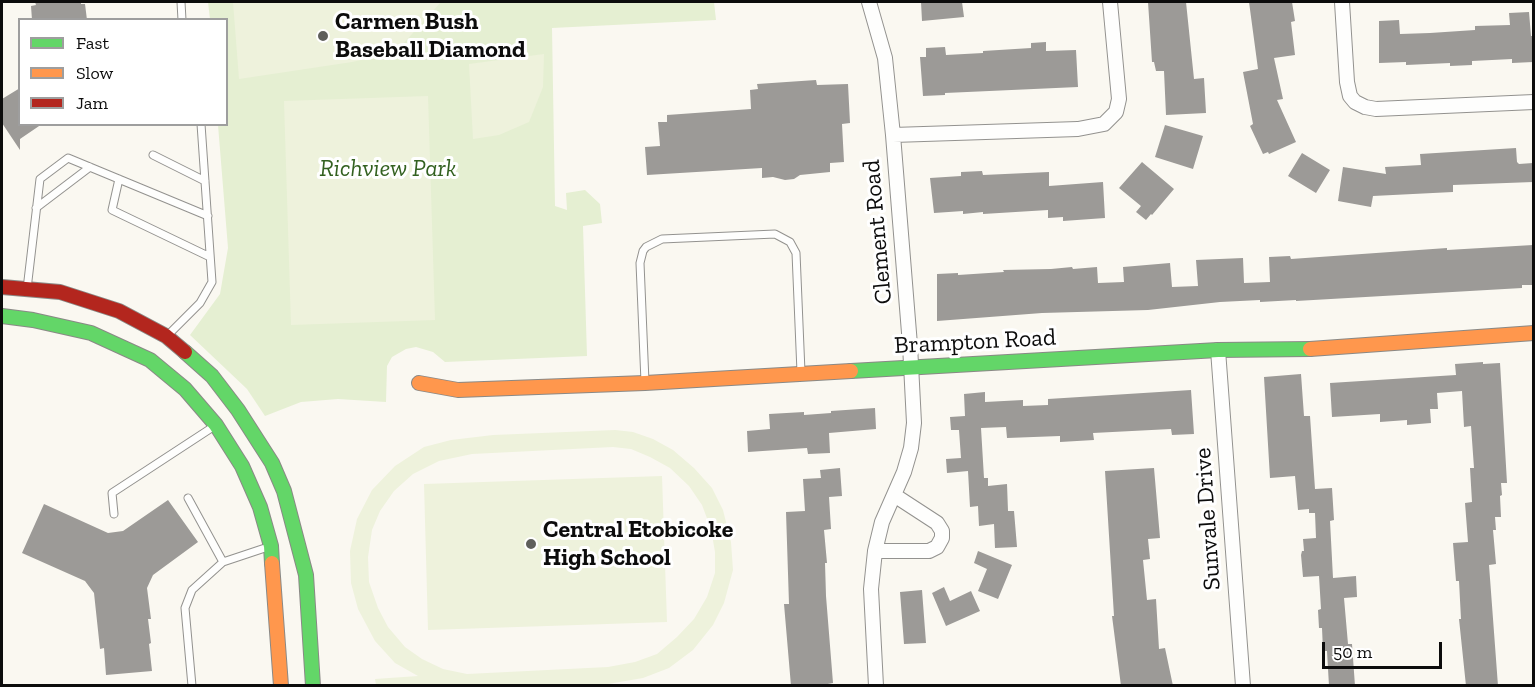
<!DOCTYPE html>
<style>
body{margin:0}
#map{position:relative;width:1535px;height:687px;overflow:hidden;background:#faf8f1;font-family:"Zilla Slab",serif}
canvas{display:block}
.frame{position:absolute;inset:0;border:3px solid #0c0c0c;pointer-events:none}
.legend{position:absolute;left:18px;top:18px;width:210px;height:108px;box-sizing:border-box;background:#fff;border:2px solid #9e9e9e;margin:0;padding:8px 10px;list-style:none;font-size:18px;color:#0c0c0c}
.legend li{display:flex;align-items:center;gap:12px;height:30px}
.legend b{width:30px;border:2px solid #9e9e9e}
.scale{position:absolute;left:1322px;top:642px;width:120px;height:27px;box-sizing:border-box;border:3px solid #0c0c0c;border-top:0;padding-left:8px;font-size:18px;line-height:21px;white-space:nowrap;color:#0c0c0c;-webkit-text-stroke:4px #fff;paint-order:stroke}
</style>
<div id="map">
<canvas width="1535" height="687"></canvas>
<div class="frame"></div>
<ul class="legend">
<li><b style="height:8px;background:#63d668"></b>Fast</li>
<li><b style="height:8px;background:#ff974d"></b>Slow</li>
<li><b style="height:8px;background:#b3261e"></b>Jam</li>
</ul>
<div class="scale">50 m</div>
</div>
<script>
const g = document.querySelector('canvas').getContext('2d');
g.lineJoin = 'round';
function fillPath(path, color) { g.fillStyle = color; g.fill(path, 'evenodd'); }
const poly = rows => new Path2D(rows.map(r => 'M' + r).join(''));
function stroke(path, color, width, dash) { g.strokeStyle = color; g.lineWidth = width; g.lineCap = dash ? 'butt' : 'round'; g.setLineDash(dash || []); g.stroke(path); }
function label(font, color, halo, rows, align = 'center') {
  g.font = font + ' "Zilla Slab",serif'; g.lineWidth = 6; g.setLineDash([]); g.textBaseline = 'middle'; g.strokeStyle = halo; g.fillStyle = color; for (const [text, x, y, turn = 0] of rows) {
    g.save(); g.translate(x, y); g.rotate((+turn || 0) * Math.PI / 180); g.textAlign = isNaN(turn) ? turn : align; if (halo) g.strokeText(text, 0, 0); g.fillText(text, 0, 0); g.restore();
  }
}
fillPath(poly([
 [208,2,714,2,716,20,552,28,555,206,567,210,566,193,585,190,600,204,602,223,583,226,587,356,445,362,433,352,416,347,406,349,392,357,387,366,386,402,338,399,301,402,265,416,247,389,190,335,220,294,228,248,218,125,226,124,226,20,210,19]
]), '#e5efd2');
fillPath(poly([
 [233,2,441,2,403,44,383,55,352,62,239,79],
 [544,54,543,87,529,122,499,135,473,139,469,64],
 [428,96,435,320,291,325,284,101],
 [615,430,633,432,653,439,673,450,694,468,712,488,723,510,731,542,733,570,724,603,713,625,693,650,669,668,643,678,608,684,575,686,376,685,375,679,418,676,395,663,375,641,358,609,351,583,350,551,357,519,372,490,395,466,424,447,451,440,493,435],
 [613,447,631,449,650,457,670,468,689,486,702,505,711,529,715,552,715,573,707,597,694,619,677,637,657,654,635,662,608,667,467,674,443,669,422,659,405,647,388,627,378,608,369,582,368,557,372,530,380,511,394,491,413,474,439,461,472,454],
 [662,476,667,622,428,630,424,484]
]), '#eef2dc');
fillPath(poly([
 [35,2,81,2,81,4,85,4,87,20,32,20,31,6,36,5],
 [921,2,962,2,964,17,922,21],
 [1148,2,1186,2,1194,79,1204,78,1206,113,1166,115,1164,71,1156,71,1154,62,1152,62],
 [1249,2,1292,2,1295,21,1291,22,1295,55,1274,58,1283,99,1277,100,1296,142,1269,154,1268,152,1263,154,1250,126,1253,124,1243,72,1258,69],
 [1529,12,1531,36,1533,36,1533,62,1512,63,1512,59,1472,61,1472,65,1450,66,1450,63,1406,65,1406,62,1379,63,1379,21,1399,20,1400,34,1430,33,1475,30,1475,26,1510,25,1509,13],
 [1046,42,1046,51,1076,50,1078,87,945,93,945,95,923,96,920,57,926,57,926,48,945,47,946,55,983,53,983,51,1031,48,1031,43],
 [816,80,817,85,848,84,850,123,842,124,844,162,830,163,830,172,800,175,794,179,785,180,773,177,762,178,762,168,647,175,645,147,660,146,658,122,667,122,667,115,751,109,750,90,758,89,757,84],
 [20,88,20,124,42,124,20,139,20,150,2,123,2,99],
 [1165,125,1203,136,1193,169,1155,157],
 [1516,148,1517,162,1519,164,1533,163,1533,182,1453,185,1453,192,1373,196,1371,207,1338,201,1343,167,1386,174,1385,167,1421,165,1420,154],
 [1302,153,1330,170,1316,193,1288,176],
 [1142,162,1174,189,1152,215,1151,214,1146,220,1136,212,1141,206,1119,188],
 [982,171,983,175,1049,172,1049,186,1103,182,1105,218,1063,221,1063,217,1048,218,1048,210,983,214,983,212,963,214,963,211,934,213,930,178,961,176,961,172],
 [1533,245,1533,285,1522,285,1522,288,1296,301,1296,300,1260,302,1260,300,1220,302,1148,310,1042,313,937,321,937,274,958,273,958,275,1004,272,1003,270,1051,269,1072,267,1073,269,1097,267,1098,283,1124,282,1123,267,1170,263,1172,287,1198,286,1196,260,1243,258,1244,283,1270,282,1269,257,1290,256,1291,259,1447,248,1447,250],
 [1483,362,1483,364,1500,363,1507,483,1501,483,1502,495,1500,496,1501,517,1495,517,1496,530,1493,530,1496,564,1489,565,1498,686,1466,686,1459,619,1461,619,1459,581,1456,581,1453,543,1468,542,1465,503,1472,502,1470,468,1474,468,1471,426,1464,427,1462,391,1437,393,1438,409,1430,409,1431,423,1407,425,1407,420,1380,422,1380,414,1332,417,1330,383,1456,375,1455,364],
 [1301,374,1304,416,1310,416,1315,489,1332,488,1334,520,1330,521,1333,578,1356,576,1357,597,1344,598,1348,644,1352,644,1355,686,1329,686,1327,651,1323,651,1322,628,1319,628,1318,610,1321,609,1319,576,1303,577,1301,555,1302,551,1304,551,1303,539,1316,538,1315,513,1309,513,1309,509,1298,510,1295,476,1270,478,1264,377],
 [1191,390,1194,434,1172,435,1171,429,1093,433,1094,440,1060,442,1060,436,1007,438,1006,427,981,428,984,478,988,478,988,486,1007,484,1008,511,1014,511,1017,547,995,548,994,524,979,526,978,506,970,507,968,471,947,473,946,459,961,458,959,430,951,430,950,417,965,416,964,394,985,392,985,402,1023,400,1023,406,1048,405,1048,399],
 [875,408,876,429,829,433,830,453,808,454,807,448,748,452,747,431,770,429,769,414,804,412,804,415,831,413,831,411],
 [840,468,842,496,829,497,831,529,824,530,827,563,825,563,826,596,833,683,817,686,791,686,784,604,789,604,786,512,805,511,803,479,821,478,820,470],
 [1154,468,1160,538,1148,539,1150,559,1143,560,1147,600,1156,599,1159,649,1165,648,1173,686,1121,686,1112,616,1114,616,1105,471],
 [168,500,198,542,153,575,147,588,151,619,148,619,151,643,149,644,152,671,106,675,104,648,100,649,94,593,85,581,22,553,44,504,108,533,123,531],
 [978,551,1012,565,998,599,978,591,987,569,974,563],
 [944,587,950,601,971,591,980,611,946,626,932,593],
 [922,590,926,643,904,644,900,592]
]), '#9c9a97');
const lane = poly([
 [181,2,182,20],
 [153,155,205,181],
 [119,179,112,210,210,257],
 [36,208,90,167],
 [27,289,40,179,68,158,208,216],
 [167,336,200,303,212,282,201,124],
 [645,382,640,263,643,251,646,247,662,239,775,234,790,242,796,253,801,372],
 [188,498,223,562],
 [114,514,112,493,216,425],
 [192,686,185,608,192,590,223,562,271,546]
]);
const street = poly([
 [869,2,885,58,893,135,910,345,914,423,911,448,904,472,882,522,875,551,871,589,876,686],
 [1342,2,1347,82,1350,96,1355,102,1365,107,1376,109,1534,102],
 [893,135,1078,129,1104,124,1116,112,1119,99,1110,2],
 [1218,350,1243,686],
 [875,551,929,551,937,547,942,538,942,531,937,523,894,495]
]);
const fast = poly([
 [2,316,33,320,91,333,150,360,185,389,216,425,242,466,260,507,271,546,272,563],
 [185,352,212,376,238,410,272,463,284,491,306,575,313,686],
 [851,371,1218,350,1310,349]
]);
const slow = poly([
 [1310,349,1534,333],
 [419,383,458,390,645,383,851,371],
 [272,563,281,686]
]);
const jam = poly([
 [2,287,60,292,119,311,166,336,185,352]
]);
stroke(lane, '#93928f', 9);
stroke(street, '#93928f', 16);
stroke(fast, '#8a8986', 16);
stroke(slow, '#8a8986', 16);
stroke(jam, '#8a8986', 16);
stroke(lane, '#fefefd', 7);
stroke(street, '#fefefd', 14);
stroke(fast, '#63d668', 14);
stroke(slow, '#ff974d', 14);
stroke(jam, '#b3261e', 14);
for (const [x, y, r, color] of [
 [323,36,6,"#5f5f5c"],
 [531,544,6,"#5f5f5c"]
]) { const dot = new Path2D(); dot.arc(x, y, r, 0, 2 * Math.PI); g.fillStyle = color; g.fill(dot); stroke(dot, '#fff', 2); }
label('bold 24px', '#0c0c0c', '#fff', [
 ["Carmen Bush",335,22],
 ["Baseball Diamond",335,50],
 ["Central Etobicoke",543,530],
 ["High School",543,558]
], 'left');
label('italic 24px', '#336120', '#fff', [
 ["Richview Park",388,169]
]);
label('24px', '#0c0c0c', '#fff', [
 ["Clement Road",878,232,-95],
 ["Brampton Road",975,342,-3],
 ["Sunvale Drive",1208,519,-94]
]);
</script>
